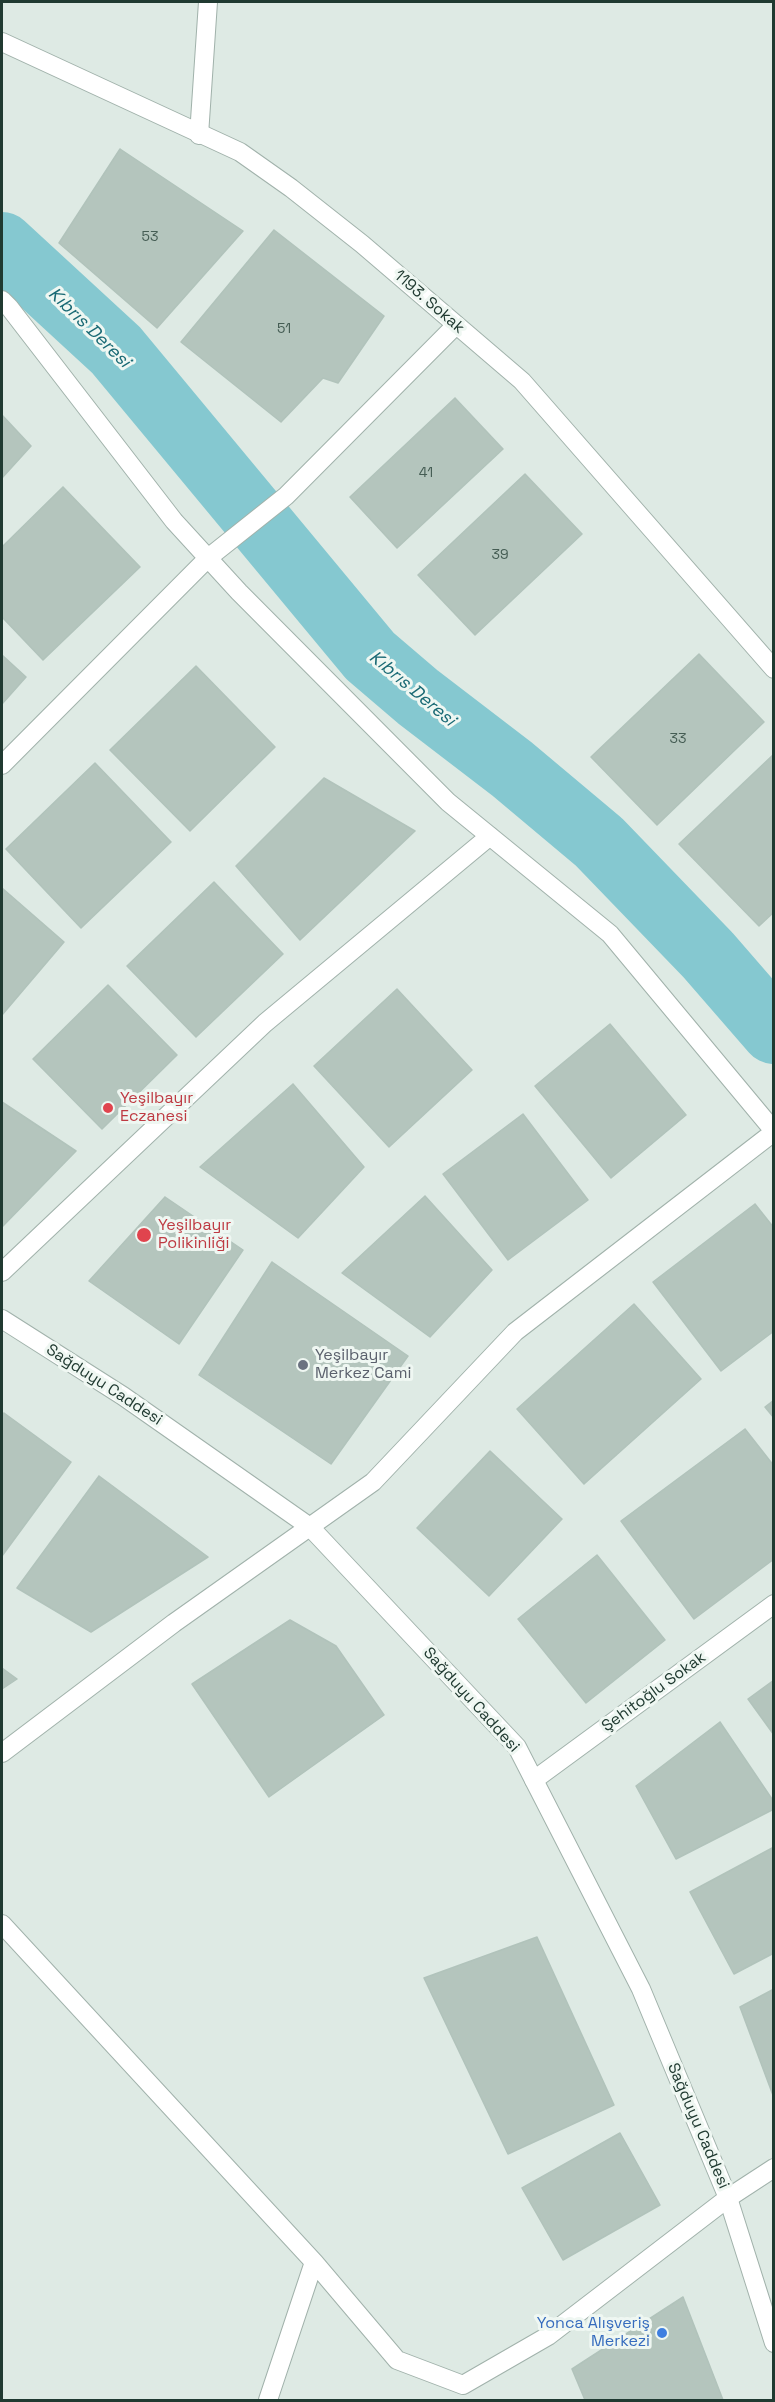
<!DOCTYPE html>
<meta charset="utf-8">
<style>
body{margin:0}
#map{position:relative;width:775px;height:2402px;overflow:hidden;background:#deeae4;font-family:"Space Grotesk",sans-serif}
canvas{display:block}
.frame{position:absolute;inset:0;border:3px solid #203a31;pointer-events:none}
</style>
<div id="map">
<canvas width="775" height="2402"></canvas>
<div class="frame"></div>
</div>
<script>
const g = document.querySelector('canvas').getContext('2d');
g.lineJoin = 'round';
const poly = rows => new Path2D(rows.map(r => 'M' + r).join(''));
function stroke(path, color, width, dash) { g.strokeStyle = color; g.lineWidth = width; g.lineCap = dash ? 'butt' : 'round'; g.setLineDash(dash || []); g.stroke(path); }
function fillPath(path, color) { g.fillStyle = color; g.fill(path, 'evenodd'); }
function label(font, color, halo, rows, align = 'center') {
  g.font = font + ' "Space Grotesk",sans-serif'; g.lineWidth = 6; g.setLineDash([]); g.textBaseline = 'middle'; g.strokeStyle = halo; g.fillStyle = color; for (const [text, x, y, turn = 0] of rows) {
    g.save(); g.translate(x, y); g.rotate((+turn || 0) * Math.PI / 180); g.textAlign = isNaN(turn) ? turn : align; if (halo) g.strokeText(text, 0, 0); g.fillText(text, 0, 0); g.restore();
  }
}
stroke(poly([
 [2,245,116,350,370,656,418,697,512,769,599,842,708,955,774,1031]
]), '#85c8d0', 66);
const building = poly([
 [120,149,243,231,157,328,59,243,120,149],
 [274,230,384,316,338,383,323,378,281,422,181,342,274,230],
 [455,398,503,449,397,548,350,497,455,398],
 [2,415,31,446,2,478,2,415],
 [525,474,582,534,475,635,418,575,525,474],
 [63,487,140,567,43,660,2,617,2,547,63,487],
 [699,654,764,722,657,825,591,757,699,654],
 [2,655,26,677,2,704,2,655],
 [196,666,275,747,190,831,110,750,196,666],
 [774,754,774,912,759,926,679,844,774,754],
 [95,763,171,842,81,928,6,849,95,763],
 [324,778,415,831,300,940,236,866,324,778],
 [214,882,283,954,196,1037,127,966,214,882],
 [2,888,64,942,2,1015,2,888],
 [108,985,177,1055,102,1129,33,1059,108,985],
 [397,989,472,1070,389,1147,314,1066,397,989],
 [610,1024,686,1115,611,1178,535,1086,610,1024],
 [293,1084,364,1167,298,1238,200,1167,293,1084],
 [2,1102,76,1151,2,1227,2,1102],
 [523,1114,588,1200,508,1260,443,1174,523,1114],
 [425,1196,492,1270,430,1337,342,1273,425,1196],
 [165,1197,243,1250,179,1344,89,1281,165,1197],
 [755,1204,774,1228,774,1331,721,1371,653,1282,755,1204],
 [272,1262,408,1356,331,1464,199,1375,272,1262],
 [634,1304,701,1379,584,1484,517,1409,634,1304],
 [774,1400,774,1418,765,1407,774,1400],
 [4,1413,71,1462,2,1556,2,1416,4,1413],
 [745,1429,774,1466,774,1559,694,1619,621,1521,745,1429],
 [490,1451,562,1519,489,1596,417,1528,490,1451],
 [99,1476,208,1557,91,1632,17,1588,99,1476],
 [597,1555,665,1640,586,1703,518,1619,597,1555],
 [290,1620,336,1646,384,1715,269,1797,192,1684,290,1620],
 [2,1668,17,1679,2,1689,2,1668],
 [774,1680,774,1735,748,1699,774,1680],
 [720,1722,774,1802,774,1809,676,1859,636,1786,720,1722],
 [774,1847,774,1953,734,1974,690,1892,774,1847],
 [537,1937,614,2105,508,2154,424,1978,537,1937],
 [774,1989,774,2098,740,2007,774,1989],
 [620,2133,660,2205,563,2260,522,2188,620,2133],
 [683,2297,723,2400,585,2400,572,2369,683,2297]
]);
fillPath(building, '#b4c5bd');
stroke(building, '#b1c3bb', 1.5);
const minor = poly([
 [199,135,208,2],
 [2,300,9,307,174,521,239,592,448,802,610,934,774,1131],
 [2,765,208,558,286,496,456,325],
 [2,1272,265,1023,490,836],
 [2,1753,174,1623,373,1482,515,1332,774,1132],
 [534,1780,774,1604],
 [2,1924,314,2262,397,2360,463,2385,548,2336,728,2198,774,2168],
 [268,2400,314,2262]
]);
const tertiary = poly([
 [2,42,240,152,291,188,362,244,522,381,774,669],
 [2,1319,123,1396,310,1527,517,1747,641,1989,728,2198,774,2343]
]);
stroke(minor, '#a1b2ab', 20);
stroke(tertiary, '#a1b2ab', 20);
stroke(minor, '#fff', 18);
stroke(tertiary, '#fff', 18);
for (const [x, y, r, color] of [
 [108,1108,6,"#e0444e"],
 [144,1235,8,"#e0444e"],
 [303,1365,6,"#6b7280"],
 [662,2333,6,"#3f7fe0"]
]) { const dot = new Path2D(); dot.arc(x, y, r, 0, 2 * Math.PI); g.fillStyle = color; g.fill(dot); stroke(dot, '#eff7f2', 2); }
label('14px', '#455d54', null, [
 ["53",150,237],
 ["51",284,329],
 ["41",426,473],
 ["39",500,555],
 ["33",678,739]
]);
label('16px', '#203a31', '#eff7f2', [
 ["1193. Sokak",429,302,41],
 ["Sağduyu Caddesi",104,1385,33],
 ["Şehitoğlu Sokak",654,1692,-36],
 ["Sağduyu Caddesi",471,1700,48],
 ["Sağduyu Caddesi",698,2126,67]
]);
label('16px', '#be3a42', '#eff7f2', [
 ["Yeşilbayır",120,1099],
 ["Eczanesi",120,1117],
 ["Yeşilbayır",158,1226],
 ["Polikinliği",158,1244]
], 'left');
label('16px', '#5b616d', '#eff7f2', [
 ["Yeşilbayır",315,1356],
 ["Merkez Cami",315,1374]
], 'left');
label('16px', '#366cbe', '#eff7f2', [
 ["Yonca Alışveriş",650,2324],
 ["Merkezi",650,2342]
], 'right');
label('italic 18px', '#1a6a75', '#eff7f2', [
 ["Kıbrıs Deresi",89,328,44],
 ["Kıbrıs Deresi",412,689,40]
]);
</script>
